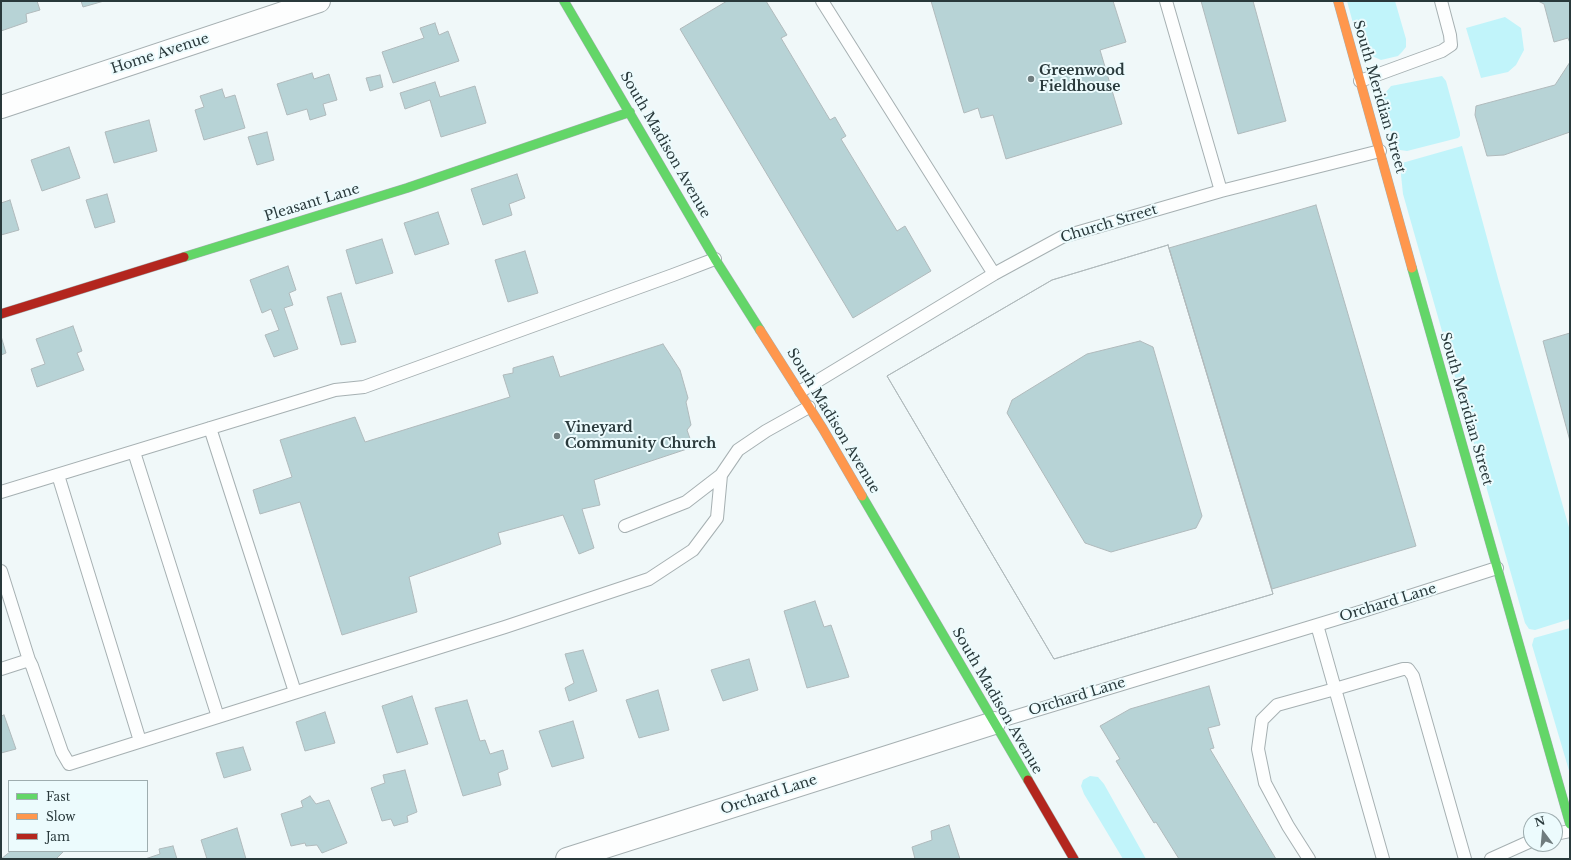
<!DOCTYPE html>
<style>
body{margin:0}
#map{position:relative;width:1571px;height:860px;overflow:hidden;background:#f0f8f9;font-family:"Libre Baskerville",serif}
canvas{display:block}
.frame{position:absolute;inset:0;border:2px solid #29393b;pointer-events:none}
.legend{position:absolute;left:8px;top:780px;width:140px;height:72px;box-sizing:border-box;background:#ecfbfd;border:1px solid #9eadaf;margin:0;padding:5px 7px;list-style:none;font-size:12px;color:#29393b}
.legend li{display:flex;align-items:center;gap:8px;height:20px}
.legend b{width:20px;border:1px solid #9eadaf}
.north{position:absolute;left:1523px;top:812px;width:40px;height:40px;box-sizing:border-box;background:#ecfbfd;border:1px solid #9eadaf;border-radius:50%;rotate:344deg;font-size:11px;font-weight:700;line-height:16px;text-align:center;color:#29393b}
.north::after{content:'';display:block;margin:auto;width:14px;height:18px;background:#6f7c7e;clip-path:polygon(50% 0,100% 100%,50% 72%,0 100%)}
</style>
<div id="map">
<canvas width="1571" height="860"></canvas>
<div class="frame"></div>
<ul class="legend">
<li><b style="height:5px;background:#63d668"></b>Fast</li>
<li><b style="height:5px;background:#ff974d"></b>Slow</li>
<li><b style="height:5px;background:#b3261e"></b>Jam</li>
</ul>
<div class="north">N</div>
</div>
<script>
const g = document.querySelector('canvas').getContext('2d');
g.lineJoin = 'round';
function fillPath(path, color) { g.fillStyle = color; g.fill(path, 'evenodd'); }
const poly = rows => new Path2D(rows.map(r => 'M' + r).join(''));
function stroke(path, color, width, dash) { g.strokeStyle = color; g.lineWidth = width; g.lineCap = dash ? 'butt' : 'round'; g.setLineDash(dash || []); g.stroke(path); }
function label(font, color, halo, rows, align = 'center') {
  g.font = font + ' "Libre Baskerville",serif'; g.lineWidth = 4; g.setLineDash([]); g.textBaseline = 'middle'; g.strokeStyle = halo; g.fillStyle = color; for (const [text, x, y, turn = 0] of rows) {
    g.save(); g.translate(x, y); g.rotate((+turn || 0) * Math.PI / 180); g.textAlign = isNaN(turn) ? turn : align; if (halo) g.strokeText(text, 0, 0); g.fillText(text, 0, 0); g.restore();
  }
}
fillPath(poly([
 [1347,1,1395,1,1406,39,1406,47,1402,52,1398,56,1381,60,1372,56,1363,49,1357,38],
 [1505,17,1521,28,1524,50,1516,65,1508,72,1481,78,1466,28],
 [1442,76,1446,81,1460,132,1460,136,1458,138,1407,151,1400,150,1396,145,1382,108,1381,101,1386,92,1391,86],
 [1462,146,1499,282,1570,531,1570,619,1535,630,1529,629,1525,623,1403,194,1401,175,1402,163],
 [1570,628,1570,774,1532,645,1534,638],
 [1090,776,1098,777,1104,784,1146,859,1123,859,1084,794,1081,786,1083,780]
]), '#c1f4fa');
const building = poly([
 [1,1,37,1,40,10,26,14,27,22,1,31,1,1],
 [81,1,104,1,83,7,81,1],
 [727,1,766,1,787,35,781,38,830,120,835,117,846,136,841,139,897,231,905,226,931,271,853,318,680,29,727,1],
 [931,1,1113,1,1126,42,1100,50,1122,124,1006,159,993,115,981,118,978,108,964,113,931,1],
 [1201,1,1253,1,1286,121,1238,134,1201,1],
 [1538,1,1570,1,1570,43,1568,38,1554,42,1544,4,1538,1],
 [435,23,439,35,448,31,459,61,393,83,382,52,424,38,420,28,435,23],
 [1570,62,1570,132,1504,155,1487,156,1475,115,1476,106,1555,85,1570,62],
 [312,73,314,79,329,74,337,100,323,104,326,115,310,120,307,109,287,115,277,84,312,73],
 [380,75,383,87,370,91,366,78,380,75],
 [435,82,440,97,475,86,486,123,441,137,430,100,405,109,400,93,435,82],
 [222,89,225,98,235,95,245,128,204,140,195,110,204,107,200,96,222,89],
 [149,120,157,151,114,163,105,132,149,120],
 [267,132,274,160,257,165,248,137,267,132],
 [69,147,80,178,42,191,31,160,69,147],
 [517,174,525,198,509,204,512,215,483,225,471,189,517,174],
 [107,194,115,222,95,228,86,200,107,194],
 [10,200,19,230,1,235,1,203,10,200],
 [1316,205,1416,546,1272,589,1169,248,1316,205],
 [438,212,449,244,415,255,404,223,438,212],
 [382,239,393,273,356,284,346,250,382,239],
 [1168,245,1273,594,1054,659,887,376,1052,280,1168,245],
 [1140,341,1153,347,1202,516,1196,528,1111,552,1085,543,1007,413,1012,400,1087,354,1140,341],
 [1168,245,1273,594,1054,659,887,376,1052,280,1168,245],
 [525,251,538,293,508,302,495,260,525,251],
 [288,266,296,290,289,293,293,305,284,308,298,349,274,357,265,335,279,330,271,309,262,313,250,280,288,266],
 [341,293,356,342,341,345,327,297,341,293],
 [73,326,82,351,77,353,84,370,37,387,31,369,45,364,36,339,73,326],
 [1570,333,1570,441,1543,341,1570,333],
 [1,336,6,353,1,355,1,336],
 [663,344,680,370,688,398,686,402,691,425,687,430,693,447,594,480,600,505,582,509,594,548,579,554,563,515,498,533,501,544,409,577,417,612,342,635,300,502,260,514,253,490,292,477,280,440,355,417,365,442,510,397,503,375,513,373,513,368,553,356,560,377,663,344],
 [815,601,824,627,831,625,849,677,807,688,784,611,815,601],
 [583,650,597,691,569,701,565,688,574,683,565,654,583,650],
 [749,659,758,690,723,701,711,670,749,659],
 [1209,686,1220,725,1208,728,1214,748,1210,749,1276,859,1179,859,1156,822,1154,823,1116,761,1120,759,1100,726,1130,709,1209,686],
 [658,690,669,730,639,738,626,700,658,690],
 [412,696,428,744,397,753,382,706,412,696],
 [467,700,480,741,485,740,490,754,503,750,508,769,498,773,501,785,463,796,435,708,467,700],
 [325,712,335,743,305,751,296,722,325,712],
 [4,715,16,749,1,753,1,716,4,715],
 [573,721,584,758,552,767,539,731,573,721],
 [243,747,251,770,224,778,216,753,243,747],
 [405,770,417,812,407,816,408,822,394,826,391,819,382,821,371,788,385,783,383,775,405,770],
 [310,796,316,804,329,800,347,843,322,853,317,845,306,846,305,843,291,846,281,814,303,807,301,801,310,796],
 [949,825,960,859,915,859,912,847,932,840,931,831,949,825],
 [237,828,246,859,207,859,201,840,237,828],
 [173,846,177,859,145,859,160,854,159,849,173,846],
 [11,851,64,851,56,859,1,859,11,851]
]);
fillPath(building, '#b7d3d6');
stroke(building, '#b0babc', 1);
const lane = poly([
 [822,1,994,274],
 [1166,1,1221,191],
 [1360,81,1442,51,1451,45,1450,35,1441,1],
 [801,391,994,274,1062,237,1221,191,1380,151],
 [210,428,295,692],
 [134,452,218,717],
 [58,475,140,741],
 [1,492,335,390,364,387,673,275,715,259],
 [625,526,686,502,721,475],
 [1,571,29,660,32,666,62,752,69,764,338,679,505,627,649,579,693,550,717,518,721,475,738,450,766,431,809,407],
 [1317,625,1383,859],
 [1,669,29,660],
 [994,723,1363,611,1497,568],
 [1555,834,1570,831],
 [1309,859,1288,826,1265,783,1258,749,1262,720,1277,705,1335,689,1403,669,1408,669,1413,676,1465,859],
 [1491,859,1531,841]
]);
const street = poly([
 [1,107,319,1],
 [567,859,994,723]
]);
const fast = poly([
 [564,1,715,259,760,330],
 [184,257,407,188,630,112],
 [1412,268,1570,824],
 [862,496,1028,780]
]);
const slow = poly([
 [1338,1,1412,268],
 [760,330,823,429,862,496]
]);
const jam = poly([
 [1,314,184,257],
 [1028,780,1074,859]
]);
stroke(lane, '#a6b0b2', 14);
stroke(street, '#a6b0b2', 24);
stroke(fast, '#a6b0b2', 10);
stroke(slow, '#a6b0b2', 10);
stroke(jam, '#a6b0b2', 10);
stroke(lane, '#fdfefe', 12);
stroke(street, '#fdfefe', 22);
stroke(fast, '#63d668', 9);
stroke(slow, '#ff974d', 9);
stroke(jam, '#b3261e', 9);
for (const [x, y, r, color] of [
 [1031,79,4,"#6f7c7e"],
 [557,436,4,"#6f7c7e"]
]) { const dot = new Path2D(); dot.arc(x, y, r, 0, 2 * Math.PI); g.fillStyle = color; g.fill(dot); stroke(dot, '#ecfbfd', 1.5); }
label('14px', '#29393b', '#ecfbfd', [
 ["Home Avenue",160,54,-18],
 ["South Meridian Street",1379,97,74],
 ["South Madison Avenue",665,145,60],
 ["Pleasant Lane",312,203,-17],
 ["Church Street",1109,224,-17],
 ["South Meridian Street",1466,409,74],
 ["South Madison Avenue",833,421,59],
 ["Orchard Lane",1388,603,-17],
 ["Orchard Lane",1077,697,-17],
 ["South Madison Avenue",997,701,60],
 ["Orchard Lane",769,795,-18]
]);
label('bold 14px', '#29393b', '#ecfbfd', [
 ["Greenwood",1039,71],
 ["Fieldhouse",1039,87],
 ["Vineyard",565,428],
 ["Community Church",565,444]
], 'left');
</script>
